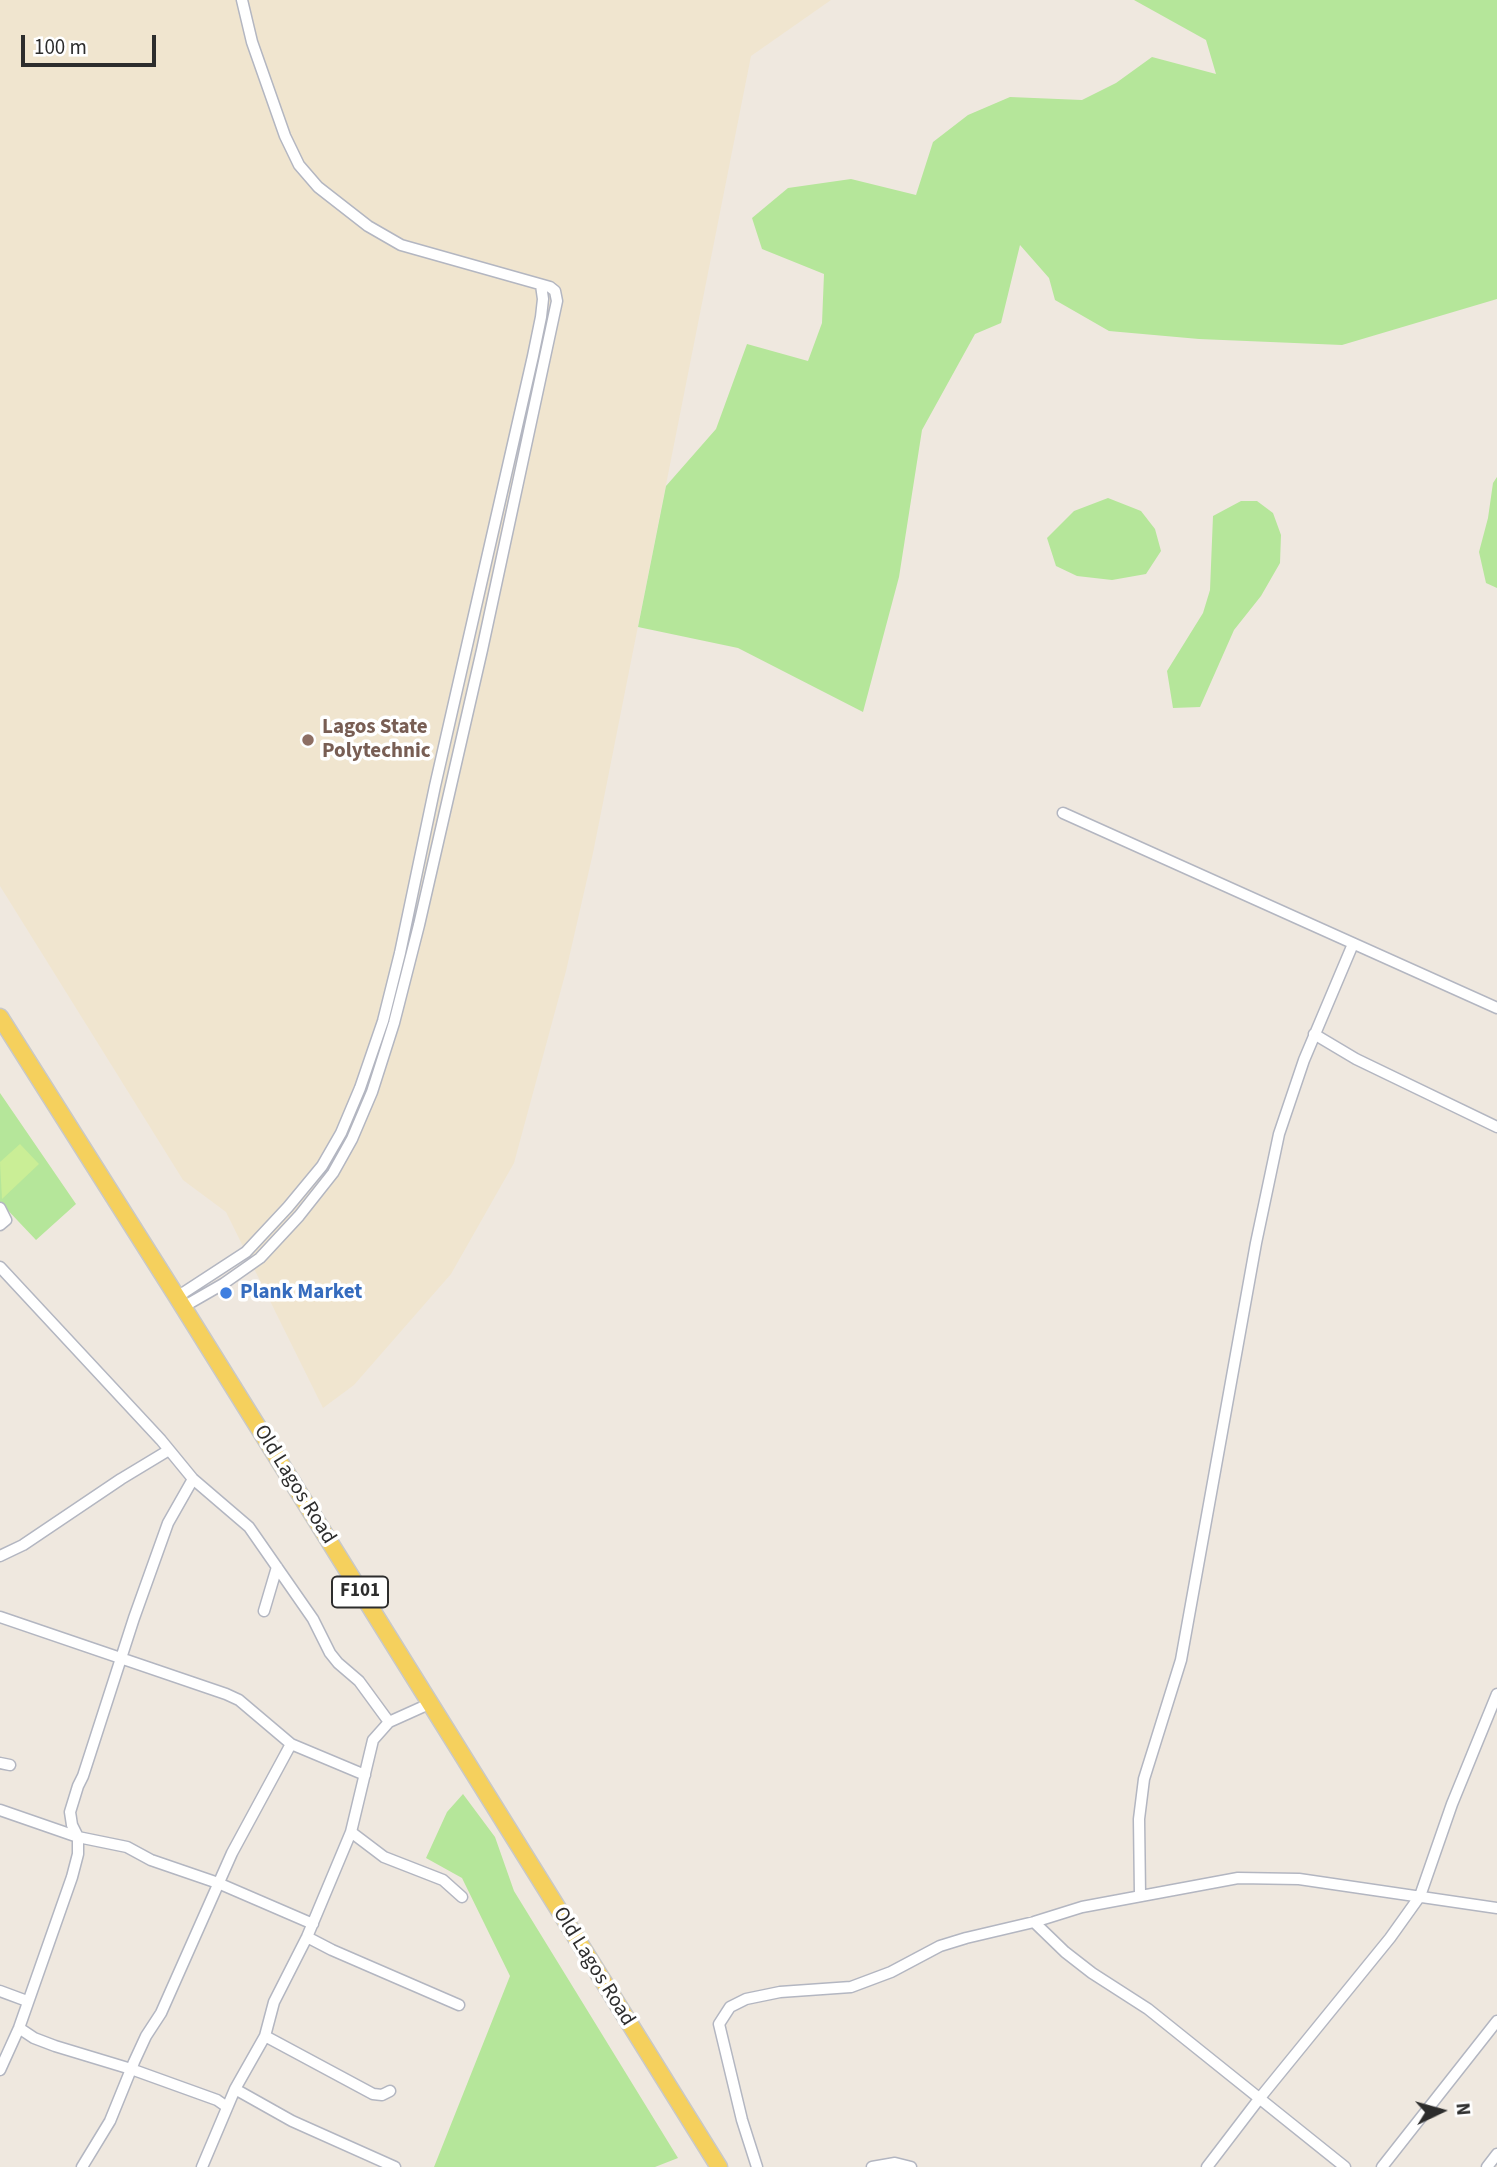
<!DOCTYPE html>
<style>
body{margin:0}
#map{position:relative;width:1497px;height:2167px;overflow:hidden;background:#efe8df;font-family:"Source Sans 3",sans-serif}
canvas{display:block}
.north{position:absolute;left:1406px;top:2076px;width:70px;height:70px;-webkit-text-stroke:5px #fff;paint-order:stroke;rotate:85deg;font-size:19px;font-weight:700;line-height:28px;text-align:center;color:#2d2d2d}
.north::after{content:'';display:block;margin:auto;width:24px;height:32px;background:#2d2d2d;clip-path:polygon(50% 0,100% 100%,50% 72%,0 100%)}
.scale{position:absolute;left:21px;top:35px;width:135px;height:32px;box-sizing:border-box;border:4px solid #2d2d2d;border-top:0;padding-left:9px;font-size:21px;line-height:24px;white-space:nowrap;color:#2d2d2d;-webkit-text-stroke:5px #fff;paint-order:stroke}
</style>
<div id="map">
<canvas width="1497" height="2167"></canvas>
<div class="north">N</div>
<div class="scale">100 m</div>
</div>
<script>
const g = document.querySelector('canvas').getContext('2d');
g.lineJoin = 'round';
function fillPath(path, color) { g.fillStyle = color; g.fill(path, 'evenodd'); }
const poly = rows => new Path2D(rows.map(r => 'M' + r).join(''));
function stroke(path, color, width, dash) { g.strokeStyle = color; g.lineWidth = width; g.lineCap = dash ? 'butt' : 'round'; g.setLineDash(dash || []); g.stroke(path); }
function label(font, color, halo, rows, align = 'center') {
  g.font = font + ' "Source Sans 3",sans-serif'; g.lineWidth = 7; g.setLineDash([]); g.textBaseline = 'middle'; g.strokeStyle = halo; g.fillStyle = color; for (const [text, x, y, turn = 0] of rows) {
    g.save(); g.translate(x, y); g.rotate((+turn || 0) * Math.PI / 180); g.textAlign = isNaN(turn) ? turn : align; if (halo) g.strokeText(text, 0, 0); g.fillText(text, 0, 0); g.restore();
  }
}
fillPath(poly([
 [0,0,831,0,751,56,593,853,566,971,514,1163,451,1274,354,1385,323,1408,226,1212,183,1180,0,886]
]), '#f0e5cf');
fillPath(poly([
 [1134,0,1497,0,1497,299,1342,345,1199,339,1109,331,1055,300,1049,278,1020,245,1001,323,975,334,922,430,899,577,863,712,738,648,638,627,666,486,716,429,747,344,808,361,822,323,824,274,762,249,752,218,788,188,851,179,916,195,933,142,968,115,1010,97,1082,100,1116,83,1152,57,1216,74,1206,40],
 [1497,477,1497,588,1486,583,1479,552,1488,518,1493,483],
 [1108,498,1141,511,1155,529,1161,551,1146,574,1112,580,1077,576,1056,566,1047,538,1074,511],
 [1241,501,1257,501,1273,513,1281,535,1280,563,1261,596,1234,630,1200,707,1173,708,1167,671,1203,613,1210,590,1213,516],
 [0,1093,76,1204,36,1240,0,1202],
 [463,1794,495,1837,514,1891,678,2158,655,2167,434,2167,510,1976,462,1878,426,1858,447,1812]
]), '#b5e69a');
fillPath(poly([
 [20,1144,39,1164,2,1199,0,1162]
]), '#caee96');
const street = poly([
 [1063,813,1497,1008],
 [1314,1034,1356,1059,1497,1127],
 [0,1208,6,1220,0,1225],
 [0,1267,161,1440,193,1479,249,1527,313,1619,330,1653,338,1663,359,1681,389,1722],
 [177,1297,246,1252,288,1207,322,1166,341,1133,360,1088,383,1021,400,953,435,786,533,356,541,317,543,299,541,285],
 [183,1307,223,1284,260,1258,299,1216,333,1173,352,1139,372,1092,394,1023,419,925,482,650,557,301,555,291,550,287,401,245,368,226,318,187,299,165,285,136,252,42,242,0],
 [0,1556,23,1545,121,1479,169,1450],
 [264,1611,277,1567],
 [0,1617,226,1694,239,1700,291,1744,365,1775],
 [0,1763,10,1765],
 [0,1810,78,1837,127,1847,151,1860,218,1883,313,1924],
 [351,1832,384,1857,443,1880,462,1897],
 [1140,1895,1139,1819,1144,1779,1181,1660,1256,1243,1279,1134,1304,1060,1353,944],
 [1034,1922,1065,1952,1092,1973,1148,2009,1345,2167],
 [307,1937,332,1950,459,2005],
 [0,1991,27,2001],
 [19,2028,34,2038,55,2046,131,2069,217,2100,227,2107],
 [265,2036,373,2094,382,2095,390,2091],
 [0,2070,19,2028,72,1877,78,1854,78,1837,72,1825,70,1812,78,1786,83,1776,134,1618,168,1523,193,1479],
 [235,2089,292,2121,395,2167],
 [82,2167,110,2121,134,2062,146,2036,161,2013,232,1853,291,1744],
 [202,2167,235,2089,265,2036,274,2002,307,1937,351,1832,373,1740,389,1722,429,1704],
 [757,2167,742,2120,719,2024,730,2007,746,1999,780,1992,851,1987,891,1972,940,1946,966,1938,1034,1922,1082,1907,1238,1878,1299,1879,1497,1908],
 [872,2167,895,2163,911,2167],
 [1207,2167,1259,2099,1390,1938,1420,1896,1452,1804,1497,1694],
 [1382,2167,1497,2021],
 [1487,2167,1497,2154]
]);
const primary = poly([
 [0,1017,177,1297,719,2167]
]);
stroke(street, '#b3b6c1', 13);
stroke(primary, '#c8c8c8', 19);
stroke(street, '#fff', 10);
stroke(primary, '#f5d05d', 16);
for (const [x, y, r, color] of [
 [308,740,7,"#8d6e63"],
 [226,1293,7,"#3f7fe0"]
]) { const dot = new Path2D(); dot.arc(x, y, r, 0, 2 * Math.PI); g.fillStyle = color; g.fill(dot); stroke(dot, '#fff', 2.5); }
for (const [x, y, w] of [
 [360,1592,56]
]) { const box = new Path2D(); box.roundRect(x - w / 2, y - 15.5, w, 31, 5); g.fillStyle = '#fff'; g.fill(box); stroke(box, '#2d2d2d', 2); }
label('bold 19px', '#2d2d2d', null, [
 ["F101",360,1592]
]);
label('bold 21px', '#785e54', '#fff', [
 ["Lagos State",322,728],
 ["Polytechnic",322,752]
], 'left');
label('bold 21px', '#366cbe', '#fff', [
 ["Plank Market",240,1293]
], 'left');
label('21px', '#2d2d2d', '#fff', [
 ["Old Lagos Road",294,1485,58],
 ["Old Lagos Road",593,1967,58]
]);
</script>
